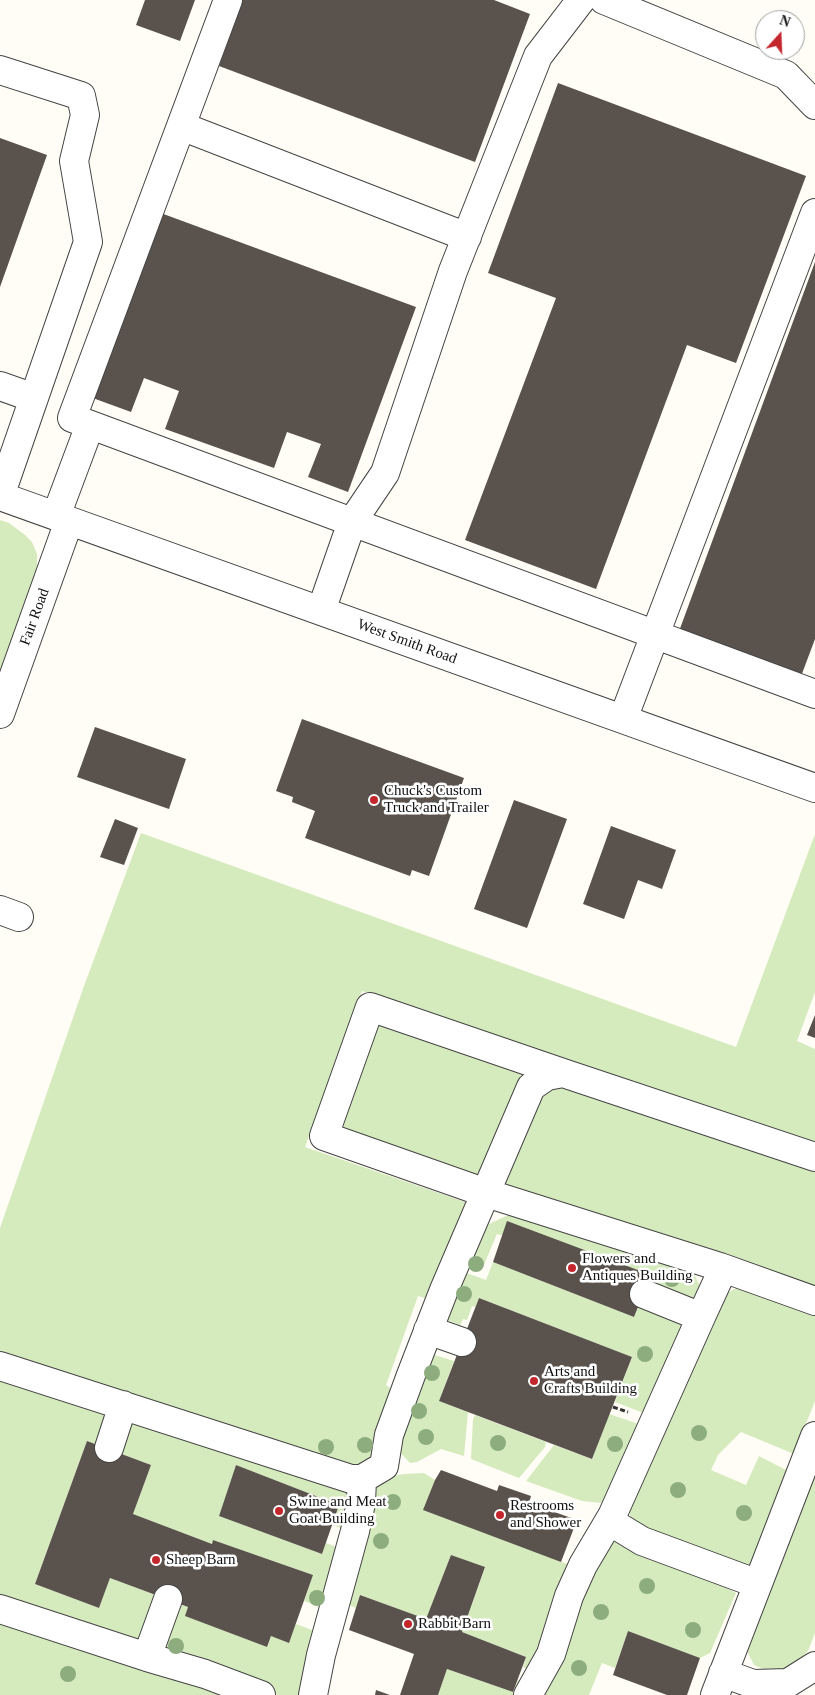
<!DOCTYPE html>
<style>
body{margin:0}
#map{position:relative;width:815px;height:1695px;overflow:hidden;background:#fffdf5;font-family:"Times New Roman",serif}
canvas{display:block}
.north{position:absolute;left:755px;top:10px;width:50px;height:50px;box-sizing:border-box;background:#fff;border:1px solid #a0a0a0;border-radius:50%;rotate:20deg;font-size:14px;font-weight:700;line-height:20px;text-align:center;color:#111}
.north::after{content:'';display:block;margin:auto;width:18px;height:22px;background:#c4262e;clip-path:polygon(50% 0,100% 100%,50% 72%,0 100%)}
</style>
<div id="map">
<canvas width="815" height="1695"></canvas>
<div class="north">N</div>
</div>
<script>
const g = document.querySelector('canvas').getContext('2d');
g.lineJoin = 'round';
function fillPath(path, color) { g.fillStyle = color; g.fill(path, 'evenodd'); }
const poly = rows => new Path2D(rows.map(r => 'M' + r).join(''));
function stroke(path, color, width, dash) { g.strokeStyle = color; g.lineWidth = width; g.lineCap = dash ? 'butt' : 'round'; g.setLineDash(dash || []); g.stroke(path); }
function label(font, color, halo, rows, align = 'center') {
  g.font = font + ' "Times New Roman",serif'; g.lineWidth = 5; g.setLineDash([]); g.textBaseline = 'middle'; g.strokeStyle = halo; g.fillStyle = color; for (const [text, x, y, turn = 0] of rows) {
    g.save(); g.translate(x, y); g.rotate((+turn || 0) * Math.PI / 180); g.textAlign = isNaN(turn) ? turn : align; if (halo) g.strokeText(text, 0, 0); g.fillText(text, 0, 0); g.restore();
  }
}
fillPath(poly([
 [0,520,9,523,25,535,32,542,37,554,37,572,0,672],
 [141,833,736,1047,815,834,815,992,797,1041,815,1049,815,1145,362,991,305,1147,468,1203,428,1299,418,1296,386,1385,394,1391,373,1462,347,1469,0,1355,0,1228,84,986],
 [379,1020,518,1069,529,1077,480,1179,340,1132],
 [564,1085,815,1168,815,1288,507,1187,505,1182,542,1091],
 [516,1215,686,1267,695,1276,700,1286,701,1296,696,1304,647,1287,651,1275,497,1234,483,1267,465,1261,489,1224,506,1216],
 [493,1262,634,1317,639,1306,688,1323,646,1414,615,1402,632,1357,479,1298,475,1307,472,1306,467,1320,463,1319,460,1325,442,1318,461,1271,486,1280],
 [736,1288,741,1288,815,1312,815,1401,794,1454,741,1432,718,1455,711,1470,746,1485,759,1456,788,1471,750,1565,733,1567,632,1523,627,1501,726,1294],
 [428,1353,454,1361,439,1401,468,1412,464,1456,441,1449,417,1462,410,1463,399,1451,397,1440],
 [0,1374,105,1408,101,1446,87,1441,35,1584,99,1608,110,1578,158,1596,141,1647,0,1600],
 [609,1414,636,1423,639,1427,605,1500,601,1503,582,1501,526,1481,554,1445,592,1459],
 [475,1415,546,1442,545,1447,519,1478,471,1459,473,1419],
 [137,1423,339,1485,350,1493,349,1531,332,1525,339,1505,236,1465,219,1516,322,1554,326,1543,342,1549,325,1609,304,1601,313,1575,213,1540,212,1544,133,1514,151,1465,120,1453,125,1435,131,1424],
 [815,1467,815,1633,808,1651,799,1660,783,1669,768,1671,754,1665,747,1651,748,1642],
 [424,1473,435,1480,424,1510,570,1565,540,1647,529,1670,523,1667,526,1657,462,1632,485,1568,451,1555,426,1619,360,1595,356,1608,345,1603,371,1488,387,1477,404,1474],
 [617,1541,705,1577,736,1593,710,1653,700,1658,628,1631,615,1668,602,1663,589,1695,540,1695,566,1645,589,1583,610,1544],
 [180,1604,188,1607,186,1616,267,1647,271,1636,289,1641,296,1624,320,1633,303,1695,278,1695,233,1677,161,1654],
 [0,1615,238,1695,0,1695],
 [447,1669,513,1692,518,1680,523,1682,517,1695,438,1695]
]), '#d5ebbd');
fillPath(poly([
 [145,0,195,0,180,41,136,25],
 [243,0,494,0,530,14,475,162,219,66],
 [558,83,806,176,736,363,687,345,596,589,465,540,556,298,488,273],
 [0,138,47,155,0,287],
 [158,212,416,307,348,492,308,477,321,444,287,432,274,468,165,429,179,391,144,378,131,412,90,397],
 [815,262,815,639,800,679,678,634],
 [302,719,464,778,429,876,412,870,410,876,305,838,315,811,292,802,293,797,276,791],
 [95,727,186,759,169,809,77,777],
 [514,800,567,819,527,928,474,909],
 [115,819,138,828,124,865,100,857],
 [611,826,676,850,662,889,638,880,624,919,583,904],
 [815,1015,815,1038,807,1035],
 [507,1221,651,1275,634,1317,493,1262],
 [479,1298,632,1357,592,1459,439,1401],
 [87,1441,151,1465,133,1514,212,1544,213,1540,313,1575,289,1643,271,1636,267,1647,185,1616,188,1607,110,1578,99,1608,35,1584],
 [236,1465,339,1505,322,1554,219,1516],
 [441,1470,497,1491,499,1485,531,1496,529,1503,577,1520,561,1562,423,1510,435,1480],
 [451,1555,485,1567,462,1632,526,1657,513,1692,447,1669,438,1695,400,1695,414,1654,349,1630,360,1595,426,1619],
 [628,1631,700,1658,687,1695,667,1695,613,1675],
 [376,1690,390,1695,375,1695]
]), '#5a524d');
const minor = poly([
 [228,0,72,418,815,694],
 [604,0,786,75,815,105],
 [0,70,81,96,85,115,74,161,88,242,0,496],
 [181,126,467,237],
 [0,386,34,398],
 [0,496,815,788],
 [56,516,90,425],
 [321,611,352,522,385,473,453,271,538,56,581,0],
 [0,714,69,521],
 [623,719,815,213],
 [0,910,19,917],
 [563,1073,370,1007,324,1136,486,1193,720,1267,815,1301],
 [644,1294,701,1317],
 [428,1330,462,1342],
 [0,1366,351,1479,362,1479,384,1466,389,1435,411,1375,444,1290,531,1087,547,1076,563,1073,815,1157],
 [109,1448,123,1405],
 [609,1521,642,1541,758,1584],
 [0,1609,147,1657,205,1674,261,1695],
 [147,1657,168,1599],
 [723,1673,753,1684,788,1683,815,1666],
 [313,1695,321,1655,355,1531,361,1503,362,1479],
 [528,1695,551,1654,569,1596,583,1565,612,1516,701,1317,718,1280,720,1267],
 [715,1695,815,1436]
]);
stroke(minor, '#444', 30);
stroke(poly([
 [613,1407,628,1412]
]), '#333', 3, [5, 2.5]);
stroke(minor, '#fff', 28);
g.fillStyle = '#8dad7f';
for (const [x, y] of [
 [476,1264],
 [672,1279],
 [464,1294],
 [645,1354],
 [432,1373],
 [419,1411],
 [699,1433],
 [426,1437],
 [498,1443],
 [615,1444],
 [365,1445],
 [326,1447],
 [678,1490],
 [393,1502],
 [744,1513],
 [381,1541],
 [647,1586],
 [317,1598],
 [601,1612],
 [693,1630],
 [176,1646],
 [579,1668],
 [68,1674]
]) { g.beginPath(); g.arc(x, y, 8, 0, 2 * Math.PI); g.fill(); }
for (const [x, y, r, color] of [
 [374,800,5,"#c4262e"],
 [572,1268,5,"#c4262e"],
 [534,1381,5,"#c4262e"],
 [279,1511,5,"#c4262e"],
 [500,1515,5,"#c4262e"],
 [156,1560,5,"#c4262e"],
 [408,1624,5,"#c4262e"]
]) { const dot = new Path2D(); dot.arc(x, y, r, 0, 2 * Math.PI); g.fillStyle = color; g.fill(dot); stroke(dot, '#fff', 2); }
label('15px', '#111', '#fff', [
 ["Fair Road",35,617,-70],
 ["West Smith Road",407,642,20]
]);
label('15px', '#111', '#fff', [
 ["Chuck's Custom",384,791],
 ["Truck and Trailer",384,808],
 ["Flowers and",582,1259],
 ["Antiques Building",582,1276],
 ["Arts and",544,1372],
 ["Crafts Building",544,1389],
 ["Swine and Meat",289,1502],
 ["Goat Building",289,1519],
 ["Restrooms",510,1506],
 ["and Shower",510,1523],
 ["Sheep Barn",166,1560],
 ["Rabbit Barn",418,1624]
], 'left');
</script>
